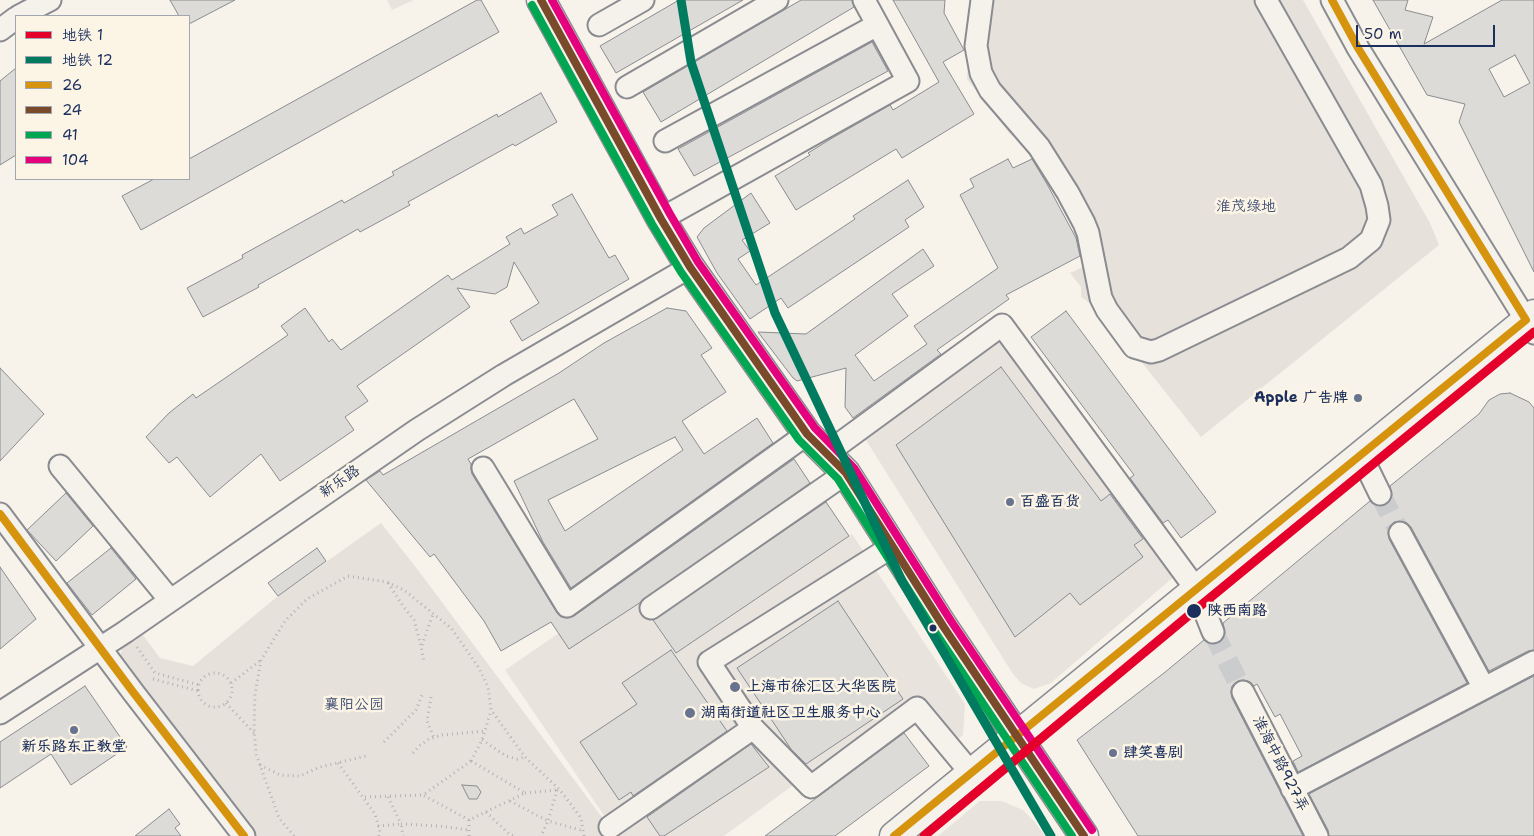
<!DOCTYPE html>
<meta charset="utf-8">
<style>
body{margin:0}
#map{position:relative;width:1534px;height:836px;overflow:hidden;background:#f7f3ea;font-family:"Shantell Sans","LXGW WenKai TC",sans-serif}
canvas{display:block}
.legend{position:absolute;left:15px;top:15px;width:175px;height:165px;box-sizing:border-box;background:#fcf5e5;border:1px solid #a2a6af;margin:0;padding:6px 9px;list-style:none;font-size:15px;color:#1b2f5e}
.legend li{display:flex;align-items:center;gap:10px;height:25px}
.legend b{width:25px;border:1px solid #a2a6af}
.scale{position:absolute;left:1356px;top:25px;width:139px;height:22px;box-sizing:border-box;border:2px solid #1b2f5e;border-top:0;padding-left:6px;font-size:15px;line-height:18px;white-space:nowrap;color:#1b2f5e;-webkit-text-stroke:4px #fcf5e5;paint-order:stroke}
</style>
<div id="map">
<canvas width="1534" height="836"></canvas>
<ul class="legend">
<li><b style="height:6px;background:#e4002b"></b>地铁 1</li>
<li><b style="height:6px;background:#007b5f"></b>地铁 12</li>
<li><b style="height:6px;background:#d6940e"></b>26</li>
<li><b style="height:6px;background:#7a4b2a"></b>24</li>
<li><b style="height:6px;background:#00a651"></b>41</li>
<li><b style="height:6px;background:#e5007d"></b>104</li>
</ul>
<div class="scale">50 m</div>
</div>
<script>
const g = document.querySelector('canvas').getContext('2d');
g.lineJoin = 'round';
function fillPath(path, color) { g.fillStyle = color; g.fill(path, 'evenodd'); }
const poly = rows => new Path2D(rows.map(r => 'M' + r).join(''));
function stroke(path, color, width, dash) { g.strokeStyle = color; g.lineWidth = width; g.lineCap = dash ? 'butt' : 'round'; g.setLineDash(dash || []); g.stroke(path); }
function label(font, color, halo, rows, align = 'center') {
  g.font = font + ' "Shantell Sans","LXGW WenKai TC",sans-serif'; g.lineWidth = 5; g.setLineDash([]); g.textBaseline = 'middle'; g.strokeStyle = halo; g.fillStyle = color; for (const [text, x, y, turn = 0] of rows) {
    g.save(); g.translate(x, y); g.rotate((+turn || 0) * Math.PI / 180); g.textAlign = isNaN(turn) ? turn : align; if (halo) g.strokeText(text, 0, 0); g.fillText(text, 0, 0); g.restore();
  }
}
fillPath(poly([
 [387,0,414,0,392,10],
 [1001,340,1177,574,1051,683,1034,689,1021,683,1013,674,864,437],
 [852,534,965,704,963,735,943,752,914,718,796,783,724,836,618,836,505,670,559,633,552,623,622,576,676,653],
 [980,801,1002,801,1023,810,1034,821,1045,836,938,836]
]), '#e8e4dd');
fillPath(poly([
 [985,0,1303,0,1430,223,1439,245,1201,437,1101,311,1081,297,1081,287,1070,273,1090,264,1083,236,1032,150,1009,133,967,79,969,41],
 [381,523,418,570,616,836,245,836,118,663,122,649,143,635,160,658,193,666,278,596]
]), '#e6e2db');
const building = poly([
 [170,0,235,0,189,24,189,16,179,16,170,0],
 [477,0,481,0,499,32,141,230,122,196,154,179,189,179,189,159,477,0],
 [679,0,743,0,616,73,600,46,679,0],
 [801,0,852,0,854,7,661,122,643,92,801,0],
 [893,0,945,0,944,13,964,50,943,62,974,114,902,158,896,149,796,210,775,176,810,155,808,153,834,137,890,105,893,110,939,82,893,0],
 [1373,0,1408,0,1405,10,1433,17,1424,44,1502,0,1534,0,1534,272,1459,122,1465,104,1427,95,1373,0],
 [1515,55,1530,83,1504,97,1489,69,1515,55],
 [872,42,888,71,694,176,678,149,872,42],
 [16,68,16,155,0,165,0,81,16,68],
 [541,93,557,122,515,146,513,144,408,202,410,205,360,232,358,229,258,285,259,287,203,317,187,288,243,258,242,255,342,200,344,203,394,175,392,172,497,114,498,117,541,93],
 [1008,159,1013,168,1032,159,1047,184,1076,238,1080,256,1006,295,1009,299,937,350,941,354,853,418,845,407,846,368,797,381,793,378,758,332,806,334,923,249,934,266,892,294,908,316,855,355,874,381,927,344,914,326,998,268,960,195,974,187,970,179,1008,159],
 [908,180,924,207,905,220,909,227,788,308,781,298,750,319,717,273,697,237,704,228,751,193,770,223,742,240,750,251,738,259,756,285,855,219,853,216,908,180],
 [572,194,609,258,615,255,629,279,522,341,510,321,539,303,514,262,507,287,495,294,457,288,470,307,357,386,368,401,345,417,354,430,280,481,261,454,210,497,177,457,169,463,146,437,169,413,193,394,196,398,288,335,281,326,305,308,329,342,332,339,341,350,448,275,452,280,510,244,506,237,521,228,524,234,558,215,552,205,572,194],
 [667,308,686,311,712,348,701,355,726,392,682,421,704,454,757,418,773,443,571,588,543,542,514,481,598,439,574,399,468,459,471,464,471,469,472,474,557,613,561,617,567,618,574,616,794,459,810,483,641,602,569,649,551,622,501,651,484,621,434,554,430,557,366,480,380,471,383,475,559,373,604,343,667,308],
 [675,437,683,450,565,531,548,500,675,437],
 [1066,311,1216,512,1181,538,1168,520,1163,523,1130,478,1134,475,1031,337,1066,311],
 [1001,367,1101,501,1110,494,1143,539,1134,545,1143,557,1080,605,1070,593,1015,637,896,445,1001,367],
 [0,368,44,414,0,461,0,368],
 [1510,393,1529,402,1534,408,1534,650,1528,651,1489,671,1411,527,1406,522,1400,521,1394,522,1389,527,1388,533,1389,539,1467,683,1298,772,1293,761,1302,756,1280,714,1275,717,1257,684,1254,686,1250,682,1244,680,1238,681,1232,686,1231,692,1232,698,1303,836,1138,836,1077,740,1164,673,1204,640,1212,644,1218,643,1222,640,1225,633,1223,623,1370,501,1379,506,1386,505,1390,501,1392,495,1390,486,1479,414,1489,400,1500,394,1510,393],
 [66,493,93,526,56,561,27,530,66,493],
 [826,502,849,536,676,653,653,620,826,502],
 [111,548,136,579,92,615,67,583,111,548],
 [317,548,326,561,278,596,268,583,317,548],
 [0,567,36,619,0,649,0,567],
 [838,601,903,699,806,764,791,749,737,668,838,601],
 [671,650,727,731,633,796,631,792,619,800,580,742,637,704,622,683,671,650],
 [1534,676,1534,836,1329,836,1328,830,1309,794,1534,676],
 [85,686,127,747,71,785,51,754,0,788,0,742,85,686],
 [904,733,929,766,835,836,765,836,904,733],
 [751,744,769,767,664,836,660,836,647,817,751,744],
 [462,785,477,786,481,792,477,799,469,799,462,785],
 [169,809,180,824,175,828,181,836,135,836,169,809]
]);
fillPath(building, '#dddbd7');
stroke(building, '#8a8c91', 1);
stroke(poly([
 [1380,494,1400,533],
 [1213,632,1243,692]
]), '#cbccce', 21, [21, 11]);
const minor = poly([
 [982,0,976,46,981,73,990,90,1039,147,1068,193,1084,223,1088,233,1101,298,1107,310,1134,347,1151,352,1159,350,1349,258,1371,240,1379,220,1377,206,1371,185,1266,0],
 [1332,0,1358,48,1534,333],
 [19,16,50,0],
 [599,25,643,0],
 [0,30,16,18],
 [627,87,777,0],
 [665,141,877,25],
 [661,219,908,81,864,0],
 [827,453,1002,325,1196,589,1213,632],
 [1361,455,1380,494],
 [60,466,170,600],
 [483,468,567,606,807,434],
 [0,514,133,692,244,836],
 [1400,533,1484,688],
 [651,608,846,473],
 [1243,692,1317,836],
 [0,713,125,632,417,430,504,375,690,267],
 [753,728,709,662,893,546],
 [1292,789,1534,662],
 [610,827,753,728,811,787,917,708,971,773]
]);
const major = poly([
 [541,0,661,219,690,267,807,434,846,473,943,626,1084,836],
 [894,836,1534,314]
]);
stroke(minor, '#8a8c91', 25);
stroke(major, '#8a8c91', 31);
stroke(poly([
 [388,583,403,606,414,620,421,646,424,663],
 [422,645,433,614],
 [137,647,155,673,199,685],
 '198 690a17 17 0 1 1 34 0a17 17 0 1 1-34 0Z',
 [153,679,198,691],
 [231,683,260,661],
 [431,697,427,721,434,738],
 [226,703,254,733],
 [482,740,506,756,517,759,525,757],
 [384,742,416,710,423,693],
 [413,753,419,746,429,739,442,735,485,731],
 [471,761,525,793,469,820,423,795,471,761],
 [471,761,482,740,491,711],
 [338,763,375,814,380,832,379,836],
 [260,765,280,775,300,776,320,767,366,756],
 [557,790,548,821,584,831],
 [525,793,557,790],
 [365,797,423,795],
 [388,797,401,824,439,826,469,830],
 [510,801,548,821,541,836],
 [486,812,509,834,514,836],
 [469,820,469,836],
 [378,826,401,824,403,836],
 [294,836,279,818,256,754,254,729,255,694,261,660,285,621,307,599,348,576,387,582,404,590,451,628,479,668,488,687,491,710,525,757,560,790,581,818,584,836]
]), '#b2b3b4', 3, [1, 4]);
stroke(minor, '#f5f2ec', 21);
stroke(major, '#f5f2ec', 28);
stroke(poly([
 [0,514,133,692,244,836],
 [894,836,1526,320,1358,48,1332,0]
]), '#d6940e', 8);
stroke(poly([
 [541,0,661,219,690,267,807,434,846,473,943,626,1084,836]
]), '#7a4b2a', 8);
stroke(poly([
 [532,5,652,224,681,272,799,440,838,479,935,632,1072,836]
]), '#00a651', 8);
stroke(poly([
 [552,0,670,214,698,262,815,428,854,468,951,621,1092,830]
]), '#e5007d', 8);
stroke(poly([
 [924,836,1194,611,1534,332]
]), '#e4002b', 9);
stroke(poly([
 [681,0,691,62,775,313,902,581,1051,836]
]), '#007b5f', 9);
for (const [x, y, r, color] of [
 [1358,398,5,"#68748f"],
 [1010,502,5,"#68748f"],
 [1194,611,8,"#1b2f5e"],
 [933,628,4.5,"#1b2f5e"],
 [735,687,6,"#68748f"],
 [690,713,6,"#68748f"],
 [74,730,5,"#68748f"],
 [1113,753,5,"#68748f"]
]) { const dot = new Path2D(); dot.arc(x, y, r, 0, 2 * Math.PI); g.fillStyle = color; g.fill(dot); stroke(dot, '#fcf5e5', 2); }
label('15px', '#425176', '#fcf5e5', [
 ["淮茂绿地",1246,207],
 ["襄阳公园",354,705]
]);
label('bold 15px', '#1b2f5e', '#fcf5e5', [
 ["Apple 广告牌",1348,398,"right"],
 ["百盛百货",1020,502],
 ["上海市徐汇区大华医院",746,687],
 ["湖南街道社区卫生服务中心",701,713],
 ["新乐路东正教堂",74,747,"center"],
 ["肆笑喜剧",1123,753]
], 'left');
label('15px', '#1b2f5e', '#fcf5e5', [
 ["新乐路",340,482,-35],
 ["淮海中路927弄",1280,764,63]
]);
label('bold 15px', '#1b2f5e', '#fcf5e5', [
 ["陕西南路",1207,611]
], 'left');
</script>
